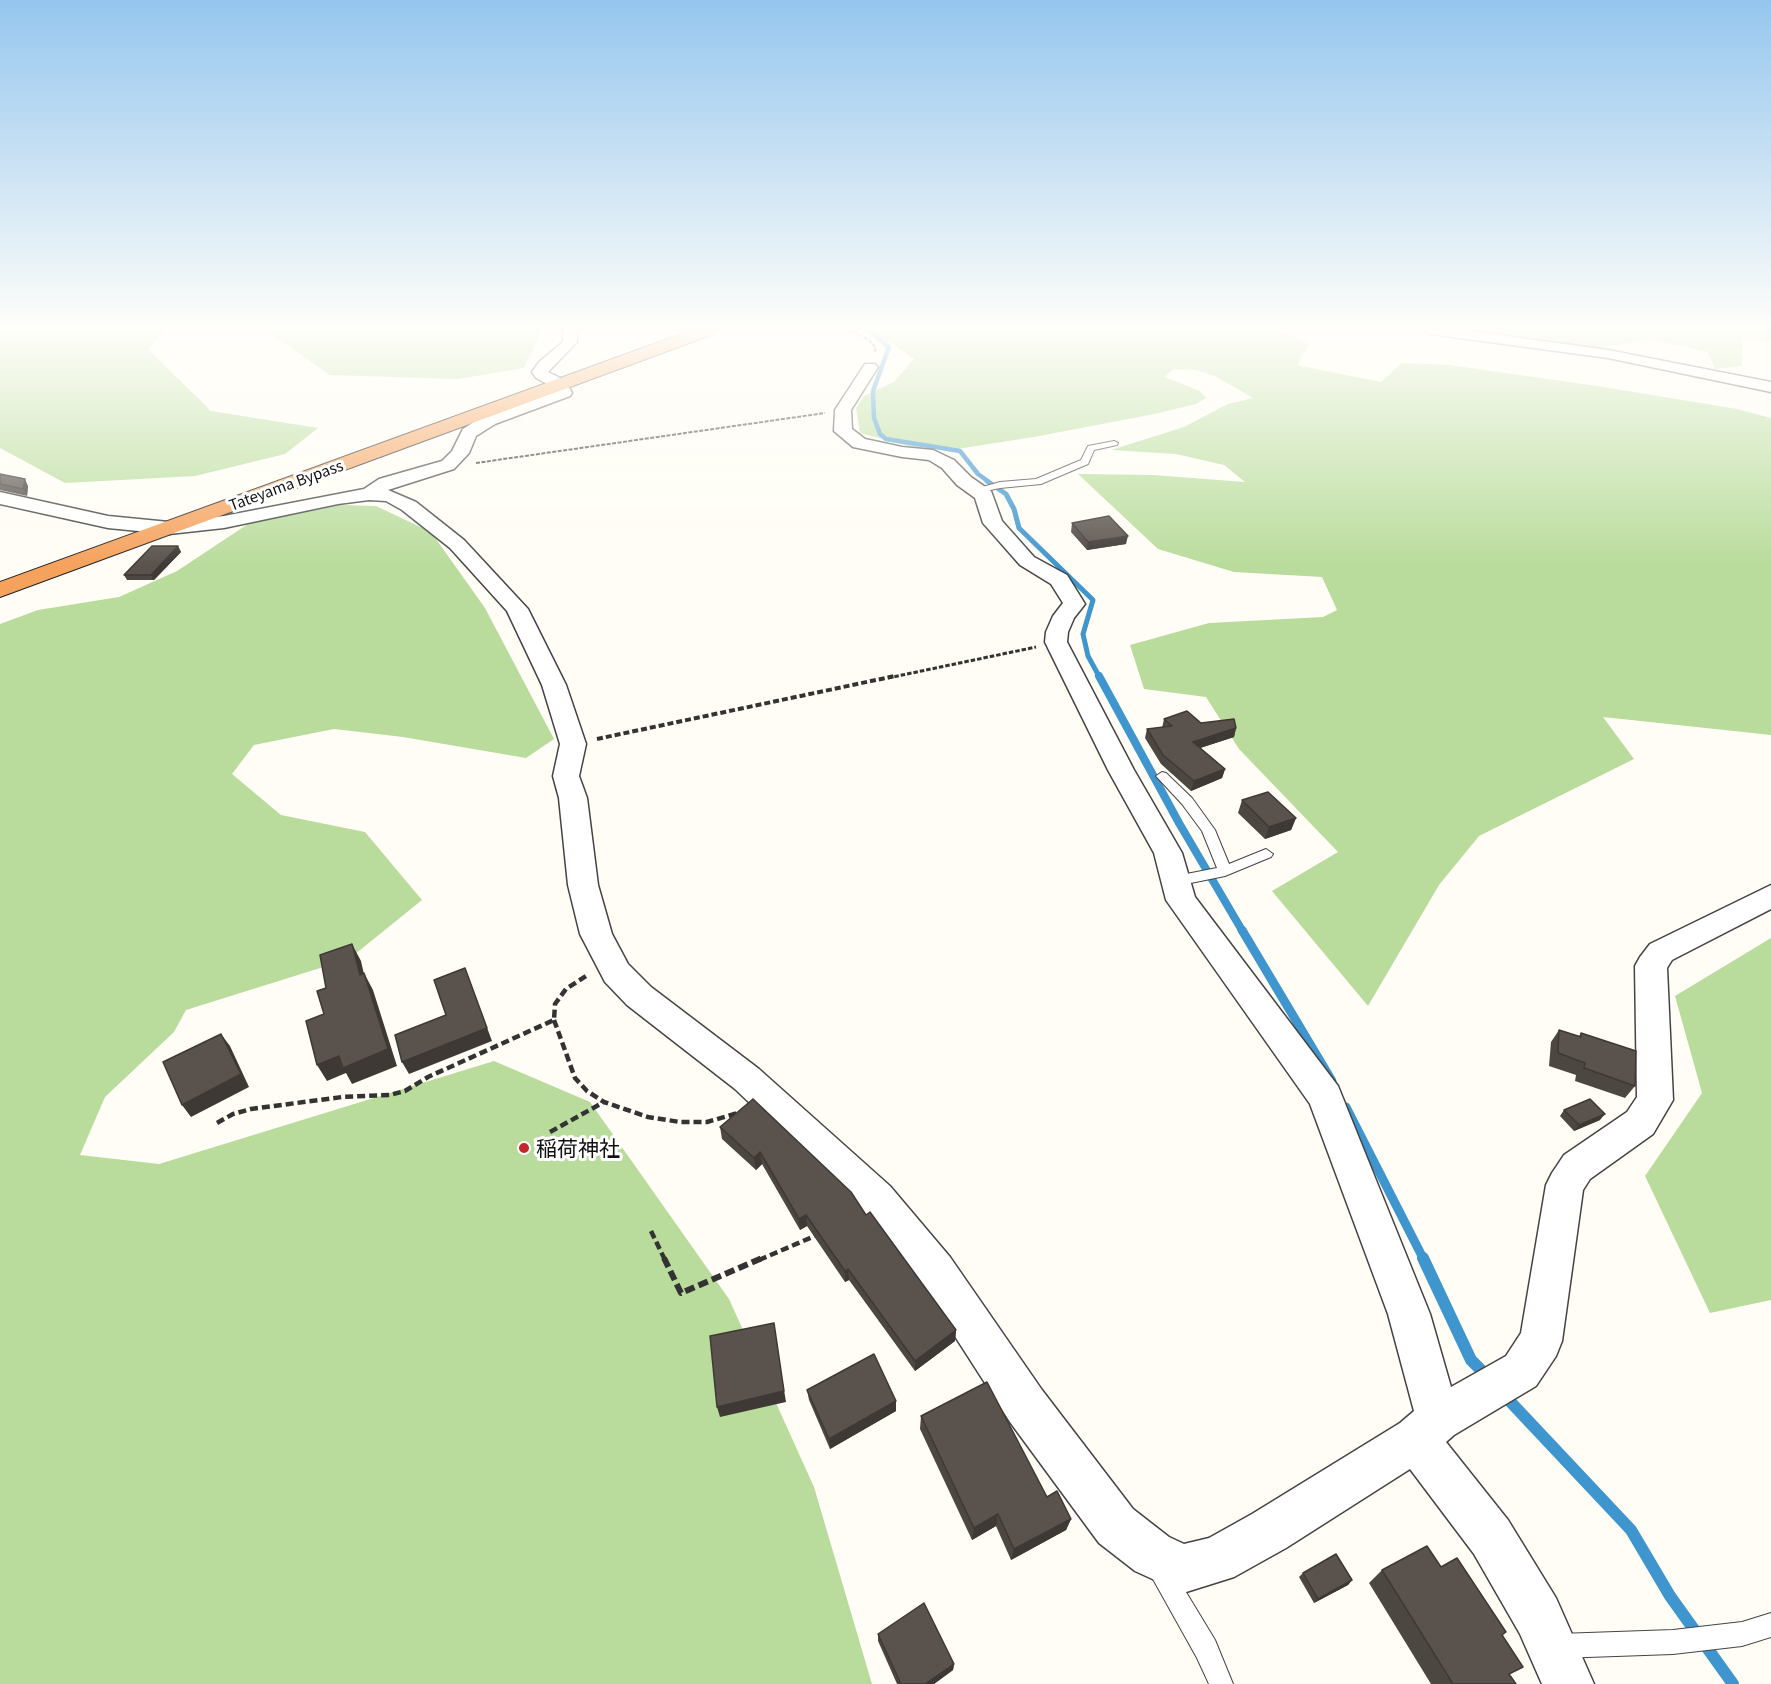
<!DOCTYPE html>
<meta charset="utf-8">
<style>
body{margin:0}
canvas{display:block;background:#fffdf5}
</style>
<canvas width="1771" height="1684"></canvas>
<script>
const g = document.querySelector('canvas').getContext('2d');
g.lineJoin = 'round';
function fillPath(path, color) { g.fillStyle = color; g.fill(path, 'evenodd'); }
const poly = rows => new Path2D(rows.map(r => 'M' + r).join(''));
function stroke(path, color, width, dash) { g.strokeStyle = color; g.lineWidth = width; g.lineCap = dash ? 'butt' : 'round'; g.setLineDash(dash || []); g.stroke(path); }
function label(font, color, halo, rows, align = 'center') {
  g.font = font + ' Georgia,"Noto Sans JP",serif'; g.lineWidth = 6; g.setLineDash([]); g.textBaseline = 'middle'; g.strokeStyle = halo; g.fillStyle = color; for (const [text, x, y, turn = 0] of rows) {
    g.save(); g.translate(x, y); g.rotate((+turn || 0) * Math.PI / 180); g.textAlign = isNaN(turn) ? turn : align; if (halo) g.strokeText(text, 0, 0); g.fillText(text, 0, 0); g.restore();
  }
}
fillPath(poly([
 [0,330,165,330,148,349,211,411,318,428,285,454,195,476,65,483,0,448],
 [536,330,541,332,524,368,458,379,330,375,267,331],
 [867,330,1274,330,1309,344,1297,365,1381,382,1402,363,1449,365,1597,386,1737,409,1771,418,1771,735,1603,717,1634,759,1479,836,1439,885,1368,1006,1272,891,1338,852,1239,749,1206,697,1144,689,1130,645,1209,623,1323,617,1337,610,1322,577,1234,572,1158,549,1078,474,1153,475,1245,482,1224,465,1176,454,1111,450,1184,427,1228,404,1253,398,1215,376,1196,370,1173,369,1165,377,1200,391,1206,398,1196,404,1154,414,1034,437,957,449,913,447,860,433,856,408,864,396,894,382,914,359,884,338],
 [1452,330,1771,330,1771,342,1742,338,1742,366,1715,369,1708,352,1651,339,1600,348],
 [340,505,376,506,431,532,485,608,554,739,526,758,403,737,334,729,254,745,232,774,281,815,365,832,422,900,349,959,186,1010,174,1032,105,1097,80,1155,159,1164,494,1061,590,1102,729,1299,814,1487,872,1684,0,1684,0,624,38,610,119,597,177,571,248,524],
 [1771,938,1771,1300,1710,1313,1645,1176,1702,1093,1675,996]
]), '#b9dc9c');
stroke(poly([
 [868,330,889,347,873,391,874,418,880,434,886,439,960,451,978,474,989,482]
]), '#3f96cf', 4.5);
stroke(poly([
 [987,481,1006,494,1014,509,1019,528,1093,600,1083,634,1088,656,1100,678]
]), '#3f96cf', 5);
stroke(poly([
 [1099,676,1179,823,1243,932]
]), '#3f96cf', 8);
stroke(poly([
 [1242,930,1332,1081],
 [1346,1107,1424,1260]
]), '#3f96cf', 9);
stroke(poly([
 [1423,1258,1471,1360,1488,1377],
 [1504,1395,1631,1530,1670,1596,1733,1684]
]), '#3f96cf', 12);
const lane = poly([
 [1114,441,1118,443,1117,445,1094,450,1088,464,1041,484,1000,488,976,493,972,490,1000,482,1036,479,1081,460,1088,446,1114,441],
 [1162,772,1166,773,1192,798,1215,830,1229,864,1266,849,1273,854,1271,857,1225,876,1176,886,1171,885,1169,881,1171,877,1217,868,1202,831,1182,804,1156,776,1162,772],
 [1161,1560,1169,1564,1215,1640,1233,1684,1209,1684,1197,1658,1149,1572,1153,1564,1161,1560],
 [1771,1613,1771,1637,1742,1646,1673,1654,1559,1658,1550,1655,1547,1646,1550,1637,1559,1634,1673,1630,1742,1622,1771,1613]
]);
const street = poly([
 [563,330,577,330,577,342,548,372,566,381,572,393,570,396,495,424,476,436,469,453,454,469,388,490,416,502,464,540,528,609,566,685,586,744,579,776,587,798,598,885,612,934,628,964,651,987,759,1069,890,1186,950,1257,1042,1390,1133,1509,1169,1537,1184,1544,1209,1538,1252,1514,1400,1423,1414,1411,1388,1314,1310,1104,1166,900,1154,853,1108,770,1045,642,1046,632,1053,616,1063,603,1051,584,1020,565,983,523,975,498,957,485,942,468,929,460,902,457,853,447,834,431,835,410,865,364,875,364,878,367,851,410,852,429,865,439,902,447,933,450,954,460,971,477,991,491,1002,521,1034,557,1067,575,1085,604,1074,618,1068,632,1067,642,1134,770,1182,853,1195,897,1338,1086,1430,1314,1451,1387,1506,1356,1521,1333,1546,1185,1552,1173,1564,1155,1627,1112,1637,1097,1635,966,1640,957,1650,944,1771,885,1771,909,1672,960,1667,968,1673,1100,1653,1134,1590,1179,1583,1190,1562,1341,1556,1356,1536,1386,1454,1435,1446,1442,1508,1520,1556,1598,1594,1684,1542,1684,1520,1634,1474,1554,1410,1469,1286,1548,1234,1577,1183,1593,1135,1571,1099,1543,1010,1422,922,1285,862,1210,735,1089,627,1005,605,982,580,934,568,885,559,798,553,776,560,744,542,685,507,611,450,548,402,510,386,501,369,500,338,504,224,528,169,534,108,528,0,504,0,492,108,516,169,522,224,516,364,489,379,479,442,461,452,451,463,429,483,416,555,391,553,387,536,378,532,372,539,362,563,342,563,330],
 [1423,330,1462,330,1608,350,1771,382,1771,392,1608,358,1430,334,1423,330]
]);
const highway = poly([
 [692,330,716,330,714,334,0,597,0,582,692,330]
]);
stroke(lane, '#444', 2);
stroke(street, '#444', 3);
stroke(highway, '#222', 2);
stroke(poly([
 [849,330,869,340,876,348,874,353],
 [476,463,825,413]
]), '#333', 2, [4, 1.5]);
stroke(poly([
 [888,678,1036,647]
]), '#333', 3, [4.5, 2]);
stroke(poly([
 [597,739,895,676]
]), '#333', 4, [6, 3]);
stroke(poly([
 [554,1020,575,1078,587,1091,604,1102,648,1117,680,1122,707,1122,738,1113],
 [217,1123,233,1114,251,1109,342,1097,390,1095,405,1091,428,1077,554,1020,555,1004,566,989,589,974],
 [550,1132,604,1102],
 [651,1231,665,1260],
 [759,1260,817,1235]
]), '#333', 4.5, [8, 4]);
stroke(poly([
 [664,1258,681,1293,762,1258]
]), '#333', 6, [10, 4.5]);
fillPath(lane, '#fff');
fillPath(street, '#fff');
fillPath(highway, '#f5a25d');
fillPath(poly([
 [0,474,28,486,27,496,0,490,0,491],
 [1072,523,1126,544,1087,550,1071,532],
 [178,546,181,552,154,580,127,580,124,575],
 [1164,719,1236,728,1234,737,1200,748,1225,769,1222,778,1191,791,1161,764,1145,738,1147,729,1162,728],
 [1242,800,1296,818,1291,830,1265,839,1238,813],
 [1559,1030,1579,1036,1581,1033,1635,1086,1625,1098,1575,1081,1576,1075,1549,1066,1551,1042],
 [1564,1110,1600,1120,1574,1131,1560,1116],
 [720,1127,866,1215,956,1330,955,1341,915,1371,849,1280,845,1282,807,1226,800,1230,762,1164,756,1170,722,1139],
 [807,1390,896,1401,896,1411,830,1449,809,1400],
 [921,1416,1047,1497,1071,1519,1066,1530,1011,1560,996,1526,972,1540,920,1429],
 [1441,1567,1502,1635,1509,1674,1516,1684,1431,1684,1369,1583,1382,1570],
 [1303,1573,1352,1580,1348,1585,1314,1603,1299,1577],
 [878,1634,954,1664,953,1670,934,1684,897,1684,878,1641]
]), '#4d4742');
fillPath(poly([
 [25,479,28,486,27,496,23,489],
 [1128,536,1126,544,1087,550,1088,542],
 [178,546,181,552,154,580,151,575],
 [1236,728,1234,737,1191,751,1193,742],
 [1225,769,1222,778,1191,791,1194,781],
 [1296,818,1291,830,1265,839,1269,827],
 [352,944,361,961,368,992,360,975],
 [465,968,492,1041,409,1074,402,1062,487,1028],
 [364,973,373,990,397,1066,352,1084,346,1073,327,1081,317,1065,339,1056],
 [221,1034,230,1046,249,1087,191,1117,182,1105],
 [1605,1114,1600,1120,1574,1131,1579,1125],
 [760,1152,762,1164,756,1170,754,1158],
 [806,1215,807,1226,800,1230,799,1219],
 [848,1269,849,1280,845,1282,845,1271],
 [956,1330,955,1341,915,1371,915,1361],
 [775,1334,786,1402,720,1417,717,1407],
 [896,1401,896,1411,830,1449,829,1439],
 [998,1514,996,1526,972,1540,974,1528],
 [1071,1519,1066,1530,1011,1560,1014,1549],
 [1352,1580,1348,1585,1314,1603,1318,1599],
 [954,1664,953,1670,934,1684,925,1684]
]), '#3f3936');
const building = poly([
 [0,474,25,479,23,489,0,484,0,474],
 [1109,516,1128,536,1088,542,1072,523,1109,516],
 [152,546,178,546,151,575,124,575,152,546],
 [1187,711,1201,723,1234,719,1236,728,1193,742,1225,769,1194,781,1163,755,1147,729,1172,726,1164,719,1187,711],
 [1268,792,1296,818,1269,827,1242,800,1268,792],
 [352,944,360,975,364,973,388,1049,343,1068,339,1056,317,1065,306,1021,324,1014,317,991,326,988,320,955,352,944],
 [465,968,487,1028,402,1062,395,1035,446,1015,434,980,465,968],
 [1559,1030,1581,1037,1581,1033,1636,1051,1635,1086,1584,1068,1585,1063,1558,1053,1559,1030],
 [221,1034,241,1074,182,1105,163,1062,221,1034],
 [753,1099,851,1192,866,1215,870,1212,956,1330,915,1361,848,1269,845,1271,806,1215,799,1219,760,1152,754,1158,720,1127,753,1099],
 [1590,1099,1605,1114,1579,1125,1564,1110,1590,1099],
 [774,1323,784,1391,717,1407,710,1336,774,1323],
 [874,1354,896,1401,829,1439,807,1390,874,1354],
 [987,1382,1047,1497,1057,1491,1071,1519,1014,1549,998,1514,974,1528,921,1416,987,1382],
 [1427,1546,1441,1567,1457,1558,1506,1632,1502,1635,1523,1667,1509,1674,1516,1684,1453,1684,1382,1570,1427,1546],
 [1336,1554,1352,1580,1318,1599,1303,1573,1336,1554],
 [924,1603,954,1664,925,1684,901,1684,878,1634,924,1603]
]);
fillPath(building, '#5a524d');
stroke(building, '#3f3936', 1.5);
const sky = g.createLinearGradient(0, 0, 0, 566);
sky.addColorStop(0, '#95c6ee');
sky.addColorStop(0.58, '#fffefa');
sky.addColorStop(1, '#fffefa00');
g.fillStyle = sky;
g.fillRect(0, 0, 1771, 566);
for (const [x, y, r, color] of [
 [524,1148,6,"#c4262e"]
]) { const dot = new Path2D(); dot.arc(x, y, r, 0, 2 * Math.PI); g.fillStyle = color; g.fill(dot); stroke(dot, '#fff', 2); }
label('15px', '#111', '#fff', [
 ["Tateyama Bypass",286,485,-20]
]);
label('21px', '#111', '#fff', [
 ["稲荷神社",536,1148]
], 'left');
</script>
